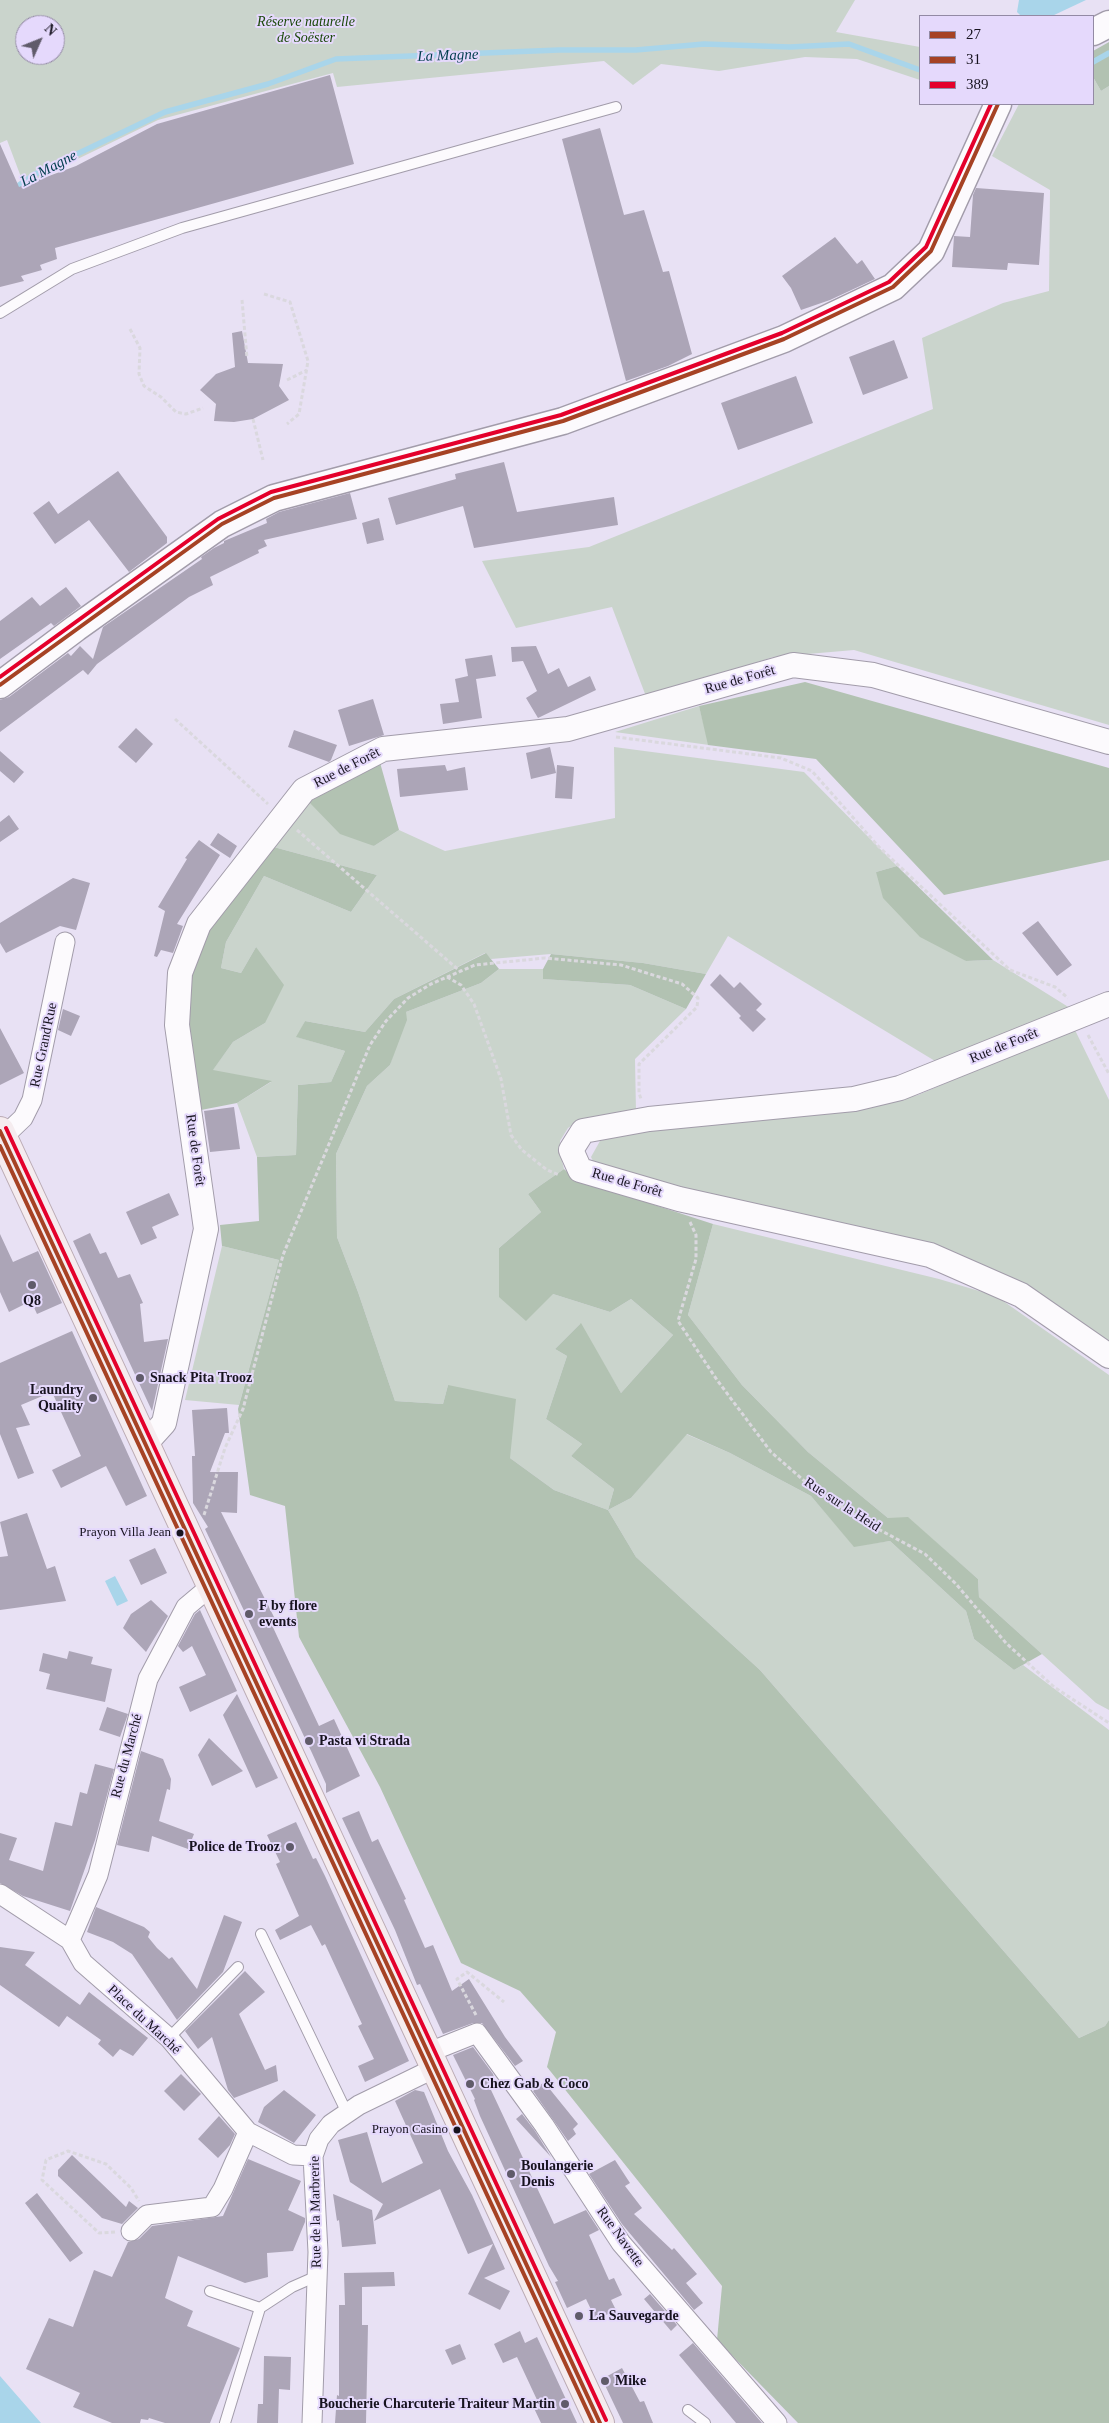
<!DOCTYPE html>
<meta charset="utf-8">
<style>
body{margin:0}
#map{position:relative;width:1109px;height:2423px;overflow:hidden;background:#e8e1f4;font-family:Georgia,serif}
canvas{display:block}
.legend{position:absolute;left:919px;top:15px;width:175px;height:90px;box-sizing:border-box;background:#e5d9fc;border:1px solid #938aa4;margin:0;padding:6px 9px;list-style:none;font-size:15px;color:#17131f}
.legend li{display:flex;align-items:center;gap:10px;height:25px}
.legend b{width:25px;border:1px solid #938aa4}
.north{position:absolute;left:15px;top:15px;width:50px;height:50px;box-sizing:border-box;background:#e5d9fc;border:1px solid #938aa4;border-radius:50%;rotate:46deg;font-size:14px;font-weight:700;line-height:20px;text-align:center;color:#17131f}
.north::after{content:'';display:block;margin:auto;width:18px;height:22px;background:#605b6a;clip-path:polygon(50% 0,100% 100%,50% 72%,0 100%)}
</style>
<div id="map">
<canvas width="1109" height="2423"></canvas>
<ul class="legend">
<li><b style="height:6px;background:#a64224"></b>27</li>
<li><b style="height:6px;background:#a64224"></b>31</li>
<li><b style="height:6px;background:#e4002b"></b>389</li>
</ul>
<div class="north">N</div>
</div>
<script>
const g = document.querySelector('canvas').getContext('2d');
g.lineJoin = 'round';
function fillPath(path, color) { g.fillStyle = color; g.fill(path, 'evenodd'); }
const poly = rows => new Path2D(rows.map(r => 'M' + r).join(''));
function stroke(path, color, width, dash) { g.strokeStyle = color; g.lineWidth = width; g.lineCap = dash ? 'butt' : 'round'; g.setLineDash(dash || []); g.stroke(path); }
function label(font, color, halo, rows, align = 'center') {
  g.font = font + ' Georgia,serif'; g.lineWidth = 4; g.setLineDash([]); g.textBaseline = 'middle'; g.strokeStyle = halo; g.fillStyle = color; for (const [text, x, y, turn = 0] of rows) {
    g.save(); g.translate(x, y); g.rotate((+turn || 0) * Math.PI / 180); g.textAlign = isNaN(turn) ? turn : align; if (halo) g.strokeText(text, 0, 0); g.fillText(text, 0, 0); g.restore();
  }
}
fillPath(poly([
 [0,0,855,0,836,32,920,47,920,80,857,59,805,57,719,71,661,64,633,85,604,61,337,87,333,73,158,120,24,185,7,140,0,143],
 [25,25,55,25,55,55,25,55],
 [1093,77,1101,91,1109,86,1109,725,854,650,773,657,647,699,612,607,516,628,482,561,589,547,933,409,922,338,1003,303,1049,291,1050,190,992,156,1019,104,1093,104],
 [699,706,709,745,615,732],
 [614,747,804,772,897,866,876,872,966,961,993,960,1070,1008,940,1064,728,936,706,974,643,963,551,954,491,959,485,953,394,999,365,1032,305,1021,297,1037,345,1051,331,1082,298,1085,296,1155,257,1157,237,1103,271,1082,212,1071,233,1042,265,1023,256,947,241,973,221,968,226,942,264,876,351,912,377,875,270,846,309,802,374,846,399,830,445,851,615,818],
 [499,969,543,969,544,979,630,985,686,1009,635,1059,636,1112,578,1121,568,1128,560,1141,560,1152,564,1169,528,1194,541,1212,499,1248,553,1294,610,1312,631,1299,673,1335,621,1393,580,1324,555,1349,567,1356,546,1419,582,1444,571,1456,614,1489,608,1510,631,1498,686,1434,730,1453,811,1496,854,1546,890,1541,966,1611,974,1639,1014,1670,1023,1665,1109,1730,1109,2020,1105,2026,1079,2038,760,1670,636,1557,608,1510,554,1490,510,1458,448,1385,443,1404,395,1401,358,1292,337,1237,336,1154,367,1086,390,1065,406,1012,481,983],
 [1074,1028,1109,1100,1109,1344,1036,1291,598,1171,591,1157,600,1141,633,1130,846,1109,918,1095],
 [713,1224,939,1279,996,1296,1109,1375,1109,1710,1096,1703,979,1597,978,1579,908,1518,888,1518,808,1452,742,1385,688,1315],
 [222,1246,279,1260,239,1405,185,1400]
]), '#cad4cc');
fillPath(poly([
 [1109,42,1109,86,1101,91,1093,77,1093,51],
 [805,682,1109,768,1109,860,944,895,816,759,708,745,699,706],
 [379,759,399,830,374,846,340,834,309,802],
 [270,846,377,875,351,912,264,876,226,942,221,968,241,973,256,947,284,985,265,1023,233,1042,213,1070,272,1081,237,1103,196,1111,188,1028,191,976,211,925],
 [897,866,993,960,966,961,920,937,883,898,876,872],
 [486,953,499,969,481,983,406,1012,407,1020,390,1065,367,1086,336,1154,337,1237,358,1292,395,1401,443,1404,448,1385,516,1399,510,1458,554,1490,608,1510,614,1489,571,1456,582,1444,546,1419,567,1356,555,1349,581,1323,621,1393,673,1335,631,1299,610,1312,553,1294,526,1321,499,1297,499,1248,541,1212,528,1194,564,1169,575,1179,713,1224,688,1315,742,1385,808,1452,888,1518,908,1517,978,1579,979,1597,1042,1654,1014,1670,974,1639,966,1611,890,1541,854,1547,811,1496,730,1453,687,1434,631,1498,608,1510,636,1557,760,1670,1079,2038,1105,2026,1109,2020,1109,2423,798,2423,717,2340,722,2286,547,2067,556,2032,520,1991,461,1963,380,1787,299,1637,285,1506,250,1495,238,1409,279,1260,222,1246,220,1225,259,1221,257,1157,296,1155,298,1085,331,1082,345,1051,296,1037,305,1021,365,1032,394,999],
 [551,954,643,963,706,974,686,1009,630,985,543,979,543,969]
]), '#b2c2b2');
fillPath(poly([
 [1019,0,1086,0,1052,16,1021,16,1017,12],
 [115,1576,128,1601,117,1606,105,1581],
 [0,2376,41,2423,0,2423]
]), '#a9d5ea');
stroke(poly([
 [1093,62,1109,53],
 [0,198,35,174,165,112,268,84,336,59,559,50,636,50,704,44,790,47,849,44,920,70]
]), '#a9d5ea', 5.5);
fillPath(poly([
 [330,75,354,164,55,248,57,259,40,265,42,270,21,276,24,281,0,287,0,144,19,187,76,166,157,124],
 [600,128,624,215,644,210,663,272,669,271,692,354,668,366,626,381,562,139],
 [976,188,1044,193,1039,265,1008,263,1007,270,952,267,954,236,970,237,973,195],
 [835,237,857,264,862,260,875,279,830,300,801,310,791,288,782,276],
 [242,331,248,363,283,364,279,386,289,400,253,419,234,422,214,421,216,404,200,390,216,374,235,367,232,333],
 [894,340,908,378,863,395,849,357],
 [796,376,813,423,738,450,721,403],
 [504,462,517,512,614,497,618,525,474,548,463,506,396,525,388,498,456,479,455,474],
 [118,471,167,537,167,543,129,572,89,520,55,544,33,513,49,501,58,514],
 [350,493,357,519,264,540,267,546,258,550,259,553,210,577,213,585,189,597,97,664,88,675,83,670,0,732,0,700,9,697,68,653,71,656,80,646,93,659,103,627,202,559,201,557,214,548,224,543,224,541,267,523,266,519,279,512],
 [379,518,384,540,367,544,362,523],
 [66,587,81,606,54,626,51,623,0,659,0,621,32,597,40,606],
 [536,646,548,674,559,668,568,687,590,676,596,690,538,718,526,698,537,691,523,661,512,662,511,647],
 [492,655,496,676,476,679,482,718,443,724,440,704,459,702,455,679,468,676,465,659],
 [373,699,384,735,349,746,338,710],
 [136,728,153,744,136,763,118,747],
 [294,730,337,745,331,760,329,762,288,747],
 [550,747,556,773,531,779,526,753],
 [0,751,24,772,14,783,0,771],
 [445,765,447,771,465,767,468,790,400,797,397,769],
 [557,765,574,767,572,799,555,798],
 [9,815,19,829,0,842,0,822],
 [218,833,237,846,230,858,210,845],
 [199,840,220,855,177,924,183,926,173,953,161,950,157,957,154,956,165,911,158,907,187,859,185,858],
 [73,878,90,883,76,930,60,926,6,953,0,943,0,923],
 [1038,921,1072,965,1057,976,1022,933],
 [720,974,734,988,740,982,762,1004,756,1010,766,1019,753,1032,739,1018,741,1016,710,985],
 [63,1009,80,1016,71,1036,58,1030],
 [0,1028,24,1073,0,1085],
 [234,1107,240,1149,210,1152,204,1111],
 [169,1193,179,1215,152,1227,157,1238,141,1245,126,1212],
 [90,1233,100,1254,106,1252,118,1278,130,1274,143,1303,140,1304,144,1342,168,1339,152,1411,73,1241],
 [0,1234,13,1262,38,1251,62,1303,37,1314,31,1301,9,1312,0,1292],
 [72,1331,147,1496,126,1506,106,1466,61,1488,52,1470,81,1456,52,1392,21,1405,30,1425,16,1428,34,1473,18,1479,0,1434,0,1363],
 [227,1408,229,1433,225,1433,210,1472,238,1472,237,1513,221,1512,268,1605,275,1619,270,1621,319,1726,334,1719,360,1776,326,1793,326,1784,312,1753,205,1529,208,1527,193,1503,192,1456,195,1456,192,1410],
 [27,1513,47,1569,55,1566,66,1601,0,1610,0,1557,8,1556,0,1522],
 [155,1548,167,1573,141,1585,129,1560],
 [151,1600,168,1616,146,1652,123,1628,131,1614],
 [200,1610,237,1691,190,1712,179,1687,206,1675,192,1646,183,1652,178,1646,195,1614],
 [69,1651,93,1657,91,1664,112,1669,105,1702,46,1689,50,1674,39,1671,43,1653,67,1659],
 [237,1694,278,1778,256,1788,223,1715],
 [107,1707,128,1714,120,1737,99,1730],
 [209,1738,243,1771,212,1786,198,1755],
 [141,1751,163,1759,171,1779,170,1790,167,1789,159,1821,194,1834,188,1849,152,1836,149,1852,117,1845],
 [95,1764,114,1769,95,1840,70,1911,23,1896,0,1883,0,1833,17,1838,9,1860,43,1871,55,1822,72,1826,80,1792,87,1794],
 [359,1811,372,1842,378,1839,406,1899,404,1900,425,1948,433,1945,452,1991,469,1979,505,2037,523,2061,515,2066,482,2023,473,2023,443,2034,420,1984,417,1985,395,1930,342,1818],
 [296,1822,313,1859,316,1858,325,1876,409,2061,365,2082,358,2066,374,2059,358,2026,362,2024,325,1944,322,1946,311,1925,280,1940,275,1930,299,1916,276,1864,280,1862,267,1835],
 [96,1907,144,1927,150,1932,148,1937,157,1948,169,1959,172,1957,197,1989,224,1915,242,1922,223,1972,177,2020,132,1954,113,1942,87,1932],
 [0,1947,35,1952,25,1965,80,2005,89,1992,148,2038,133,2056,120,2049,113,2057,98,2044,101,2040,67,2016,59,2027,0,1985],
 [245,1971,265,1992,239,2014,265,2070,276,2065,278,2081,234,2098,228,2090,212,2037,198,2049,185,2031],
 [473,2047,493,2074,497,2086,491,2090,554,2224,586,2210,599,2230,589,2235,609,2280,614,2278,622,2295,611,2300,616,2310,596,2320,586,2299,567,2308,555,2282,558,2281,549,2266,480,2116,474,2100,475,2099,453,2055],
 [181,2074,201,2094,184,2111,164,2091],
 [544,2082,578,2124,573,2129,576,2134,568,2141,533,2091],
 [284,2090,316,2115,294,2143,258,2122,264,2107],
 [415,2090,424,2092,448,2151,472,2195,505,2269,484,2278,510,2291,500,2310,468,2294,493,2244,468,2254,440,2189,374,2221,383,2204,350,2182,338,2140,367,2132,382,2183,423,2163,395,2101],
 [522,2114,535,2131,551,2157,516,2119],
 [219,2116,235,2134,230,2145,218,2158,198,2139],
 [72,2155,126,2207,129,2201,138,2208,122,2224,102,2218,58,2176,58,2170],
 [248,2159,301,2181,288,2210,305,2218,305,2222,293,2251,267,2253,268,2277,245,2283,178,2256,165,2298,193,2311,187,2326,240,2348,210,2423,165,2423,149,2418,148,2420,141,2419,140,2423,112,2423,73,2407,80,2393,26,2369,49,2318,73,2327,94,2270,112,2277,128,2242,139,2239,152,2226,223,2216],
 [615,2160,630,2183,625,2186,642,2208,634,2214,672,2250,674,2248,697,2274,686,2283,703,2303,694,2310,622,2224,589,2174],
 [37,2193,83,2253,70,2262,25,2203],
 [333,2194,372,2210,376,2244,342,2247,339,2220,337,2221],
 [394,2272,395,2286,362,2287,362,2325,368,2325,366,2423,335,2423,337,2395,339,2396,339,2305,345,2305,344,2273],
 [650,2294,677,2325,671,2331,644,2299],
 [520,2331,525,2343,537,2337,577,2423,541,2423,532,2404,538,2402,517,2357,503,2363,494,2344],
 [693,2343,762,2423,736,2423,679,2355],
 [460,2344,466,2359,452,2365,445,2350],
 [264,2356,291,2357,290,2390,279,2389,278,2423,257,2423,258,2404,263,2404],
 [622,2368,640,2402,644,2401,653,2423,623,2423,602,2379]
]), '#aca5b7');
const service = poly([
 [0,313,72,269,182,228,616,107],
 [261,1934,347,2113],
 [169,2038,238,1967],
 [210,2291,260,2308,292,2287,317,2276],
 [688,2410,705,2423],
 [225,2423,260,2308]
]);
const minor = poly([
 [3,1137,23,1118,32,1100,65,942],
 [0,1894,70,1940,83,1963,169,2038,248,2132,293,2155,313,2156],
 [70,1940,98,1875,148,1679,186,1607,211,1586],
 [427,2053,477,2033,544,2125,621,2243,777,2423],
 [131,2231,147,2215,212,2207,223,2189,248,2132],
 [312,2423,318,2252,313,2156,319,2139,331,2124,359,2105,435,2068]
]);
const tertiary = poly([
 [1109,1004,900,1088,854,1099,649,1119,583,1131,571,1150,580,1170,679,1199,930,1255,1021,1295,1109,1356],
 [145,1444,164,1423,206,1229,177,1025,180,973,199,924,304,790,383,749,568,729,793,665,873,675,1109,742]
]);
const secondary = poly([
 [1093,32,1109,24],
 [0,685,76,628,222,524,274,498,563,421,784,339,893,287,931,251,998,104]
]);
const primary = poly([
 [0,1131,600,2423]
]);
stroke(service, '#a29caa', 12);
stroke(minor, '#a29caa', 21);
stroke(tertiary, '#a29caa', 26);
stroke(secondary, '#a29caa', 29);
stroke(primary, '#bbabb4', 30);
stroke(poly([
 [264,294,290,302,308,361,299,414,287,424],
 [242,300,247,358],
 [130,329,140,348,139,374,144,386,161,397,176,412,186,414,203,408],
 [287,380,307,370],
 [253,419,263,460],
 [175,719,268,804],
 [616,737,781,758,812,771,879,847,1010,970,1055,987,1068,998],
 [297,830,461,972],
 [447,977,461,985,474,1004,501,1079,511,1135,522,1150,547,1170,559,1175],
 [1088,1035,1109,1074],
 [690,1222,696,1235,696,1259,678,1321,717,1380,771,1452,816,1491,878,1529,925,1554,956,1584,1006,1643,1054,1687,1109,1723],
 [204,1515,225,1448,243,1409,283,1255,370,1045,386,1021,408,998,431,984,475,965,545,958,621,965,682,984,698,998,697,1007,639,1064,639,1093,641,1099],
 [476,2015,457,1979,467,1972,504,2002],
 [115,2232,99,2233,42,2180,46,2160,68,2151,106,2164,131,2188,139,2201]
]), '#dad8de', 3, [4, 2.5]);
stroke(service, '#fcfafd', 10);
stroke(minor, '#fcfafd', 19);
stroke(tertiary, '#fcfafd', 24);
stroke(secondary, '#fcfafd', 26);
stroke(primary, '#f5ecef', 28);
stroke(poly([
 [0,685,222,524,274,498,563,421,784,339,893,287,931,251,998,104],
 [0,1131,600,2423]
]), '#a64224', 4);
stroke(poly([
 [0,1146,593,2423]
]), '#a64224', 4);
stroke(poly([
 [0,677,218,519,271,492,561,415,782,333,889,282,926,247,991,104],
 [6,1128,606,2420]
]), '#e4002b', 4);
for (const [x, y, r, color] of [
 [32,1285,5,"#605b6a"],
 [140,1378,5,"#605b6a"],
 [93,1398,5,"#605b6a"],
 [180,1533,4.5,"#17131f"],
 [249,1614,5,"#605b6a"],
 [309,1741,5,"#605b6a"],
 [290,1847,5,"#605b6a"],
 [470,2084,5,"#605b6a"],
 [457,2130,4.5,"#17131f"],
 [511,2174,5,"#605b6a"],
 [579,2316,5,"#605b6a"],
 [605,2381,5,"#605b6a"],
 [565,2404,5,"#605b6a"]
]) { const dot = new Path2D(); dot.arc(x, y, r, 0, 2 * Math.PI); g.fillStyle = color; g.fill(dot); stroke(dot, '#e5d9fc', 2); }
label('13px', '#17131f', '#e5d9fc', [
 ["Prayon Villa Jean",171,1533],
 ["Prayon Casino",448,2130]
], 'right');
label('italic 14px', '#1a4809', '#e5d9fc', [
 ["Réserve naturelle",306,22],
 ["de Soëster",306,38]
]);
label('14px', '#17131f', '#e5d9fc', [
 ["Rue de Forêt",740,680,-16],
 ["Rue de Forêt",347,768,-27],
 ["Rue Grand'Rue",44,1045,-78],
 ["Rue de Forêt",1004,1046,-22],
 ["Rue de Forêt",195,1150,82],
 ["Rue de Forêt",627,1183,16],
 ["Rue sur la Heid",842,1505,33],
 ["Rue du Marché",127,1756,-75],
 ["Place du Marché",144,2020,43],
 ["Rue de la Marbrerie",316,2212,-91],
 ["Rue Navette",620,2237,54]
]);
label('bold 14px', '#17131f', '#e5d9fc', [
 ["Q8",32,1301,"center"],
 ["Snack Pita Trooz",150,1378],
 ["Laundry",83,1390,"right"],
 ["Quality",83,1406,"right"],
 ["F by flore",259,1606],
 ["events",259,1622],
 ["Pasta vi Strada",319,1741],
 ["Police de Trooz",280,1847,"right"],
 ["Chez Gab & Coco",480,2084],
 ["Boulangerie",521,2166],
 ["Denis",521,2182],
 ["La Sauvegarde",589,2316],
 ["Mike",615,2381],
 ["Boucherie Charcuterie Traiteur Martin",555,2404,"right"]
], 'left');
label('italic 15px', '#003d4d', '#e5d9fc', [
 ["La Magne",448,56,-2],
 ["La Magne",49,169,-28]
]);
</script>
